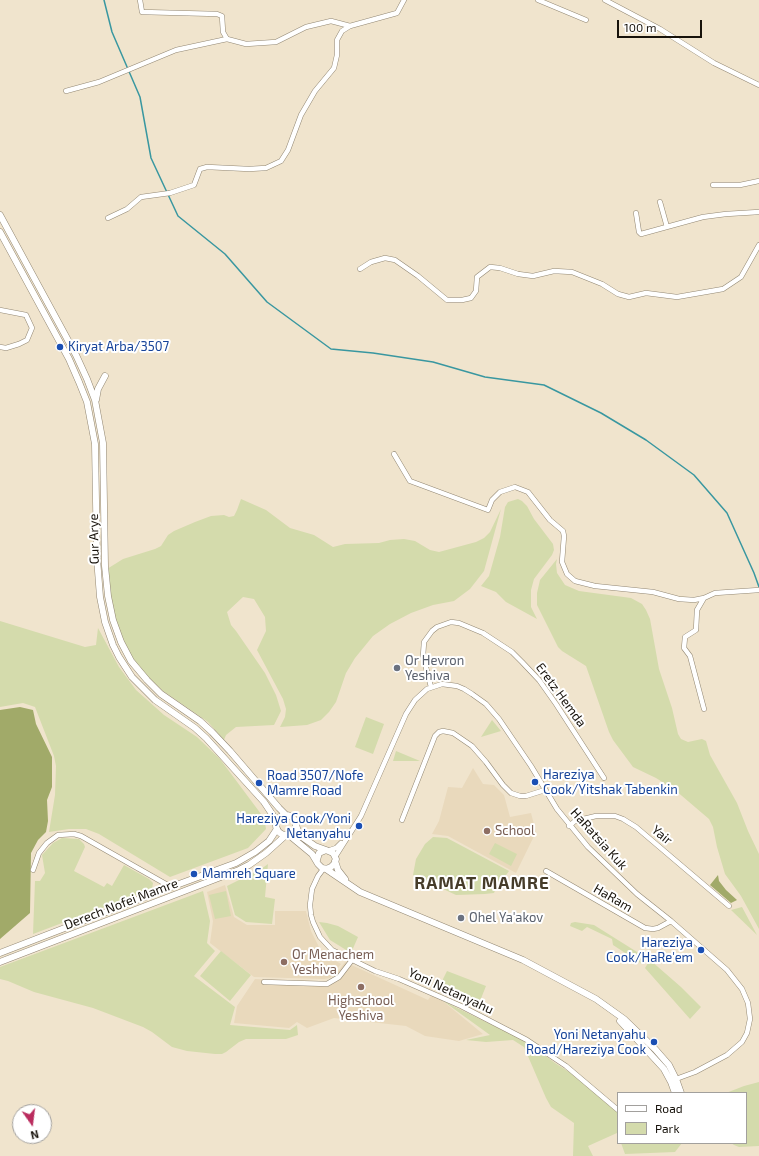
<!DOCTYPE html>
<style>
body{margin:0}
#map{position:relative;width:759px;height:1156px;overflow:hidden;background:#f0e4cd;font-family:"Exo 2",sans-serif}
canvas{display:block}
.legend{position:absolute;left:617px;top:1092px;width:130px;height:52px;box-sizing:border-box;background:#fff;border:1px solid #a2a09d;margin:0;padding:5px 7px;list-style:none;font-size:12px;color:#17120b}
.legend li{display:flex;align-items:center;gap:8px;height:20px}
.legend b{width:20px;border:1px solid #a2a09d}
.north{position:absolute;left:12px;top:1104px;width:40px;height:40px;box-sizing:border-box;background:#fff;border:1px solid #a2a09d;border-radius:50%;rotate:166deg;font-size:11px;font-weight:700;line-height:16px;text-align:center;color:#17120b}
.north::after{content:'';display:block;margin:auto;width:14px;height:18px;background:#ba2c5e;clip-path:polygon(50% 0,100% 100%,50% 72%,0 100%)}
.scale{position:absolute;left:617px;top:20px;width:85px;height:18px;box-sizing:border-box;border:2px solid #17120b;border-top:0;padding-left:5px;font-size:12px;line-height:14px;white-space:nowrap;color:#17120b;-webkit-text-stroke:3px #fff;paint-order:stroke}
</style>
<div id="map">
<canvas width="759" height="1156"></canvas>
<ul class="legend">
<li><b style="height:5px;background:#fff"></b>Road</li>
<li><b style="height:11px;background:#d4dbac"></b>Park</li>
</ul>
<div class="north">N</div>
<div class="scale">100 m</div>
</div>
<script>
const g = document.querySelector('canvas').getContext('2d');
g.lineJoin = 'round';
function fillPath(path, color) { g.fillStyle = color; g.fill(path, 'evenodd'); }
const poly = rows => new Path2D(rows.map(r => 'M' + r).join(''));
function stroke(path, color, width, dash) { g.strokeStyle = color; g.lineWidth = width; g.lineCap = dash ? 'butt' : 'round'; g.setLineDash(dash || []); g.stroke(path); }
function label(font, color, halo, rows, align = 'center') {
  g.font = font + ' "Exo 2",sans-serif'; g.lineWidth = 4; g.setLineDash([]); g.textBaseline = 'middle'; g.strokeStyle = halo; g.fillStyle = color; for (const [text, x, y, turn = 0] of rows) {
    g.save(); g.translate(x, y); g.rotate((+turn || 0) * Math.PI / 180); g.textAlign = isNaN(turn) ? turn : align; if (halo) g.strokeText(text, 0, 0); g.fillText(text, 0, 0); g.restore();
  }
}
fillPath(poly([
 [473,768,483,784,494,785,504,795,510,817,531,813,536,832,516,873,448,836,432,834,439,821,448,787,462,788],
 [225,885,234,917,247,925,275,925,275,911,306,911,311,931,319,947,329,957,341,964,330,978,324,979,254,977,210,943,213,921,207,892],
 [345,962,428,1000,433,993,483,1034,459,1041,425,1036,406,1026,334,1018,307,1028,297,1022,289,1028,234,1023,237,1006,255,979,325,982,333,978]
]), '#e9d9bc');
fillPath(poly([
 [241,499,266,510,290,528,314,535,333,547,345,544,379,543,390,540,404,539,415,541,430,550,439,552,476,542,484,538,490,532,501,509,484,571,470,589,454,601,433,605,411,613,390,624,373,636,355,658,346,673,336,702,329,712,321,720,307,725,280,727,285,717,286,709,283,699,257,650,266,631,265,617,254,599,243,597,227,612,231,625,236,631,265,673,276,695,281,711,274,725,236,727,226,735,224,740,208,722,163,691,139,668,127,649,115,617,111,601,107,569,123,559,155,549,161,546,168,535,174,531,195,522,211,516,224,515,229,517,234,516,237,510],
 [518,499,522,501,527,506,534,519,553,544,554,550,552,555,534,579,531,590,531,607,537,619,506,602,496,592,481,586,489,576,500,537,505,507,508,502],
 [557,559,556,564,557,573,565,585,579,591,631,598,642,604,646,610,650,619,659,669,672,708,678,734,681,739,688,742,702,739,706,741,710,755,737,803,748,831,759,854,759,929,741,896,725,874,717,847,713,827,709,819,675,790,656,778,633,767,613,740,609,732,586,666,562,651,558,647,537,605,537,593,540,580],
 [0,621,85,647,96,645,98,628,119,667,136,690,164,715,197,737,220,759,264,818,266,829,248,848,170,877,99,834,86,829,69,829,49,832,55,795,56,766,54,756,35,707,23,703,0,707],
 [366,717,384,724,373,754,355,747],
 [492,720,501,731,481,737],
 [396,751,420,761,393,761],
 [433,837,447,838,509,871,504,878,499,881,494,893,485,894,456,895,413,875,416,859,425,844],
 [62,838,79,839,84,844,85,847,74,871,104,887,107,883,112,886,124,865,149,879,153,883,152,889,33,934,35,881,40,881,45,873,42,855,53,843],
 [495,843,517,854,511,866,489,854],
 [268,864,265,897,275,899,272,924,246,922,235,915,227,886,261,869],
 [203,891,210,921,207,943,215,951,194,976,235,1007,230,1025,290,1030,297,1025,298,1035,286,1039,246,1039,239,1042,226,1052,222,1054,215,1054,187,1051,172,1047,152,1032,143,1027,93,1008,34,992,8,981,0,979,0,967],
 [226,891,231,916,215,919,209,895],
 [742,907,757,935,731,910],
 [319,922,327,923,338,926,358,937,351,953,330,940],
 [575,922,594,925,645,957,642,964,613,945,612,939,587,927,582,931,570,926,571,923],
 [221,951,251,975,230,1001,200,976],
 [650,960,681,987,701,1007,690,1019,645,968],
 [447,971,486,986,478,1006,438,989],
 [443,1001,527,1042,555,1063,580,1079,618,1113,618,1135,617,1133,588,1146,593,1156,573,1156,574,1123,551,1107,546,1098,524,1047,513,1040,486,1042,466,1040,490,1035],
 [759,1082,759,1146,739,1147,734,1145,731,1143,746,1143,746,1093,726,1093,744,1086],
 [621,1143,682,1143,675,1152,625,1154]
]), '#d4dbac');
fillPath(poly([
 [20,707,33,710,36,724,52,757,52,787,47,800,48,821,46,832,38,840,31,853,30,913,0,939,0,710],
 [718,875,719,881,726,890,737,900,731,903,710,885]
]), '#a1aa69');
stroke(poly([
 [104,0,112,32,140,97,151,158,178,216,225,254,267,302,331,349,373,353,433,362,485,377,544,385,601,413,646,440,694,475,727,513,754,573,759,587]
]), '#3997a0', 1.5);
const street = poly([
 [140,0,142,12,217,14,222,16,223,32,227,39,246,44,276,42,306,27,331,21,350,26],
 [538,0,586,20],
 [605,0,660,29,714,63,759,85],
 [66,91,99,82,176,50,227,39],
 [713,185,740,185,759,181],
 [660,202,667,227],
 [636,213,639,232,641,234,703,217,726,214,759,212],
 [108,218,127,209,141,197,170,193,194,185,200,169,207,167,249,169,266,168,281,161,288,150,301,115,315,91,334,68,337,55,337,40,342,31,350,26,397,13,404,0],
 [360,269,371,262,385,258,395,260,418,276,447,300,462,300,471,298,476,291,477,277,490,267,500,268,518,274,533,276,554,271,572,272,602,284,618,294,629,297,646,293,677,297,723,289,741,277,759,245],
 [0,310,26,315,32,328,27,340,19,344,6,348,0,347],
 [394,454,410,481,488,510,492,500,500,492,515,487,528,492,550,520,563,531,564,536,562,562,567,574,575,581,595,586,653,592,679,599,694,600,704,598,715,593,759,590],
 [431,687,423,656,424,642,432,631,437,627,451,622,459,623,483,633,512,652,522,662,539,680,556,704,604,778],
 [704,709,690,656,684,648,685,637,696,630,697,610,704,598],
 [402,820,435,736,439,732,443,731,453,733,472,746,486,762,503,785,511,793,520,796,526,796,545,790],
 [569,826,575,821,596,816,615,816,623,819,636,827,729,906],
 [330,850,336,848,341,843],
 [335,857,361,816,406,714,415,700,427,689,442,684,457,686,464,689,472,694,486,704,499,719,531,766,557,809,588,847,637,894,671,921,727,970,742,989,748,1003,750,1019,747,1033,742,1042,727,1055,695,1072,676,1079],
 [324,868,318,876,312,889,310,905,311,915,313,922,320,937,332,950,375,971,399,979,461,1006,527,1040,566,1066,618,1110],
 [33,870,39,853,47,843,58,835,74,834,81,836,171,887],
 [546,871,645,928,653,929,658,928,671,921],
 [264,982,327,984,339,977,352,960]
]);
const secondary = poly([
 [0,215,76,355,87,379,95,400,103,443,105,566,108,596,113,620,121,642,131,661,147,680,161,694,200,721,212,732,230,751,279,808,287,816],
 [0,232,69,359,79,382,87,402,95,444,97,558,100,597,105,622,113,645,119,657,132,677,155,700,195,728,206,738,264,802,274,817,276,824],
 [96,400,98,389,105,376],
 '276 825a10 10 0 1 1 20 0a10 10 0 1 1-20 0Z',
 [296,825,299,834,302,837,315,846,326,850],
 [289,835,312,854,318,864,322,868,326,869,331,867,335,863,336,859,333,853,326,850,319,853,317,860],
 [335,861,338,870,345,879],
 [326,869,360,892,523,960,596,999,624,1019,655,1049,669,1065,676,1079,681,1093],
 [0,953,171,887,236,863,255,852,269,841,277,829],
 [0,962,239,870,249,865,266,853,286,835],
 [620,1021,664,1069,671,1082,675,1093]
]);
stroke(street, '#928773', 5.5);
stroke(secondary, '#928773', 7);
stroke(street, '#fff', 4.5);
stroke(secondary, '#fff', 6);
for (const [x, y, r, color] of [
 [60,347,4,"#1a4fb4"],
 [397,668,4,"#6b7280"],
 [535,782,4,"#1a4fb4"],
 [259,783,4,"#1a4fb4"],
 [359,826,4,"#1a4fb4"],
 [487,831,4,"#8d6e63"],
 [194,874,4,"#1a4fb4"],
 [461,918,4,"#6b7280"],
 [701,950,4,"#1a4fb4"],
 [284,962,4,"#8d6e63"],
 [361,987,4,"#8d6e63"],
 [654,1042,4,"#1a4fb4"]
]) { const dot = new Path2D(); dot.arc(x, y, r, 0, 2 * Math.PI); g.fillStyle = color; g.fill(dot); stroke(dot, '#fff', 1.5); }
label('13px', '#164399', '#fff', [
 ["Kiryat Arba/3507",68,347],
 ["Hareziya",543,775],
 ["Cook/Yitshak Tabenkin",543,790],
 ["Road 3507/Nofe",267,776],
 ["Mamre Road",267,791],
 ["Hareziya Cook/Yoni",351,819,"right"],
 ["Netanyahu",351,834,"right"],
 ["Mamreh Square",202,874],
 ["Hareziya",693,943,"right"],
 ["Cook/HaRe'em",693,958,"right"],
 ["Yoni Netanyahu",646,1035,"right"],
 ["Road/Hareziya Cook",646,1050,"right"]
], 'left');
label('13px', '#17120b', '#fff', [
 ["Gur Arye",94,539,-91],
 ["Eretz Hemda",561,695,54],
 ["Yair",662,835,40],
 ["HaRatsia Kuk",599,839,48],
 ["HaRam",613,898,30],
 ["Derech Nofei Mamre",121,904,-21],
 ["Yoni Netanyahu",451,991,25]
]);
label('13px', '#5b616d', '#fff', [
 ["Or Hevron",405,661],
 ["Yeshiva",405,676],
 ["Ohel Ya'akov",469,918]
], 'left');
label('13px', '#785e54', '#fff', [
 ["School",495,831],
 ["Or Menachem",292,955],
 ["Yeshiva",292,970],
 ["Highschool",361,1001,"center"],
 ["Yeshiva",361,1016,"center"]
], 'left');
g.letterSpacing = '1px';
label('bold 17px', '#463c2a', '#fff', [
 ["RAMAT MAMRE",482,883]
]);
g.letterSpacing = '0px';
</script>
